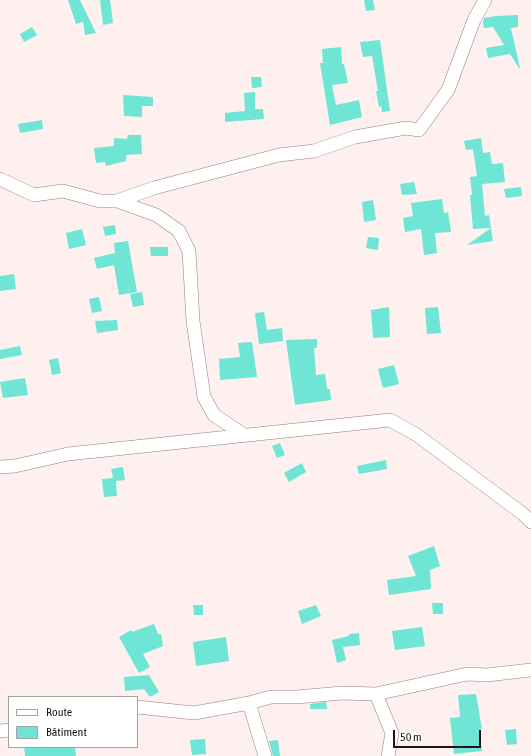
<!DOCTYPE html>
<meta charset="utf-8">
<style>
body{margin:0}
#map{position:relative;width:531px;height:756px;overflow:hidden;background:#fdf0ef;font-family:"Asap Condensed",sans-serif}
canvas{display:block}
.legend{position:absolute;left:8px;top:696px;width:130px;height:52px;box-sizing:border-box;background:#fff;border:1px solid #a5a1a1;margin:0;padding:5px 7px;list-style:none;font-size:12px;color:#1d1515}
.legend li{display:flex;align-items:center;gap:8px;height:20px}
.legend b{width:20px;border:1px solid #a5a1a1}
.scale{position:absolute;left:393px;top:730px;width:88px;height:18px;box-sizing:border-box;border:2px solid #1d1515;border-top:0;padding-left:5px;font-size:12px;line-height:14px;white-space:nowrap;color:#1d1515;-webkit-text-stroke:3px #fff;paint-order:stroke}
</style>
<div id="map">
<canvas width="531" height="756"></canvas>
<ul class="legend">
<li><b style="height:5px;background:#fff"></b>Route</li>
<li><b style="height:11px;background:#6ee5d5"></b>Bâtiment</li>
</ul>
<div class="scale">50 m</div>
</div>
<script>
const g = document.querySelector('canvas').getContext('2d');
g.lineJoin = 'round';
function fillPath(path, color) { g.fillStyle = color; g.fill(path, 'evenodd'); }
const poly = rows => new Path2D(rows.map(r => 'M' + r).join(''));
function stroke(path, color, width, dash) { g.strokeStyle = color; g.lineWidth = width; g.lineCap = dash ? 'butt' : 'round'; g.setLineDash(dash || []); g.stroke(path); }
fillPath(poly([
 [68,0,80,0,96,33,85,35,83,22,76,24],
 [100,0,110,0,113,23,103,25],
 [364,0,373,0,375,10,366,11],
 [518,15,518,27,511,28,520,68,519,68,510,54,488,58,486,48,504,45,493,27,484,28,483,21,484,18,496,16],
 [32,27,37,35,24,42,20,34],
 [380,40,390,111,382,112,381,106,379,107,376,91,378,91,372,56,363,57,360,42],
 [341,47,342,64,344,64,348,83,332,85,336,105,359,100,362,117,330,125,320,63,323,63,322,49],
 [251,77,261,77,262,87,252,88],
 [255,92,255,109,263,109,264,119,225,122,225,113,245,111,244,93],
 [123,95,153,97,153,106,142,106,142,117,124,116],
 [42,120,43,129,20,133,18,124],
 [128,135,141,135,142,154,126,155,126,161,106,166,105,162,96,163,94,148,114,146,114,138,127,139],
 [481,138,483,153,490,152,492,164,503,163,505,182,482,184,485,216,489,215,491,228,473,229,470,195,472,195,470,177,477,176,473,149,466,150,464,141],
 [414,182,417,194,402,195,400,184],
 [521,187,522,196,506,198,504,189],
 [442,199,444,213,448,212,451,232,435,233,437,253,424,255,421,229,405,232,403,218,413,216,411,203],
 [373,200,376,220,364,222,362,202],
 [115,225,116,234,105,236,103,227],
 [491,228,493,241,467,245],
 [82,229,86,245,69,249,66,233],
 [368,237,379,238,378,250,366,248],
 [128,241,137,292,119,295,114,265,97,269,94,258,115,253,114,243],
 [150,247,168,247,168,256,151,256],
 [14,274,16,289,0,291,0,276],
 [142,292,144,305,133,307,130,294],
 [99,297,102,311,92,313,89,299],
 [389,307,390,337,373,338,371,310],
 [438,307,441,333,427,334,425,308],
 [264,312,267,330,282,328,283,341,259,344,255,313],
 [117,320,118,330,97,333,95,321],
 [317,339,317,348,314,348,316,375,325,374,327,389,330,389,331,400,295,405,286,340],
 [252,342,257,377,220,380,219,359,240,357,238,343],
 [20,346,22,355,0,359,0,350],
 [58,358,61,373,52,375,49,360],
 [394,365,399,384,383,388,378,369],
 [25,378,28,395,3,398,0,382],
 [280,443,285,455,277,458,272,446],
 [386,460,387,469,359,474,357,466],
 [302,463,306,472,289,482,284,473],
 [123,467,125,480,116,481,117,496,104,497,102,479,113,478,111,469],
 [434,546,440,566,430,570,431,589,389,595,387,580,416,576,408,556],
 [432,603,443,603,443,614,433,614],
 [193,605,203,605,203,615,194,615],
 [316,605,321,616,302,624,298,611],
 [154,624,158,634,161,634,163,646,143,654,150,667,139,673,119,637,131,630,132,632],
 [422,627,425,646,395,650,392,631],
 [359,633,360,645,343,647,346,660,337,663,332,640,349,636,349,634],
 [226,637,229,661,196,666,193,642],
 [149,675,159,692,150,697,144,689,125,691,124,677],
 [476,694,482,729,479,730,482,751,454,754,450,718,460,717,458,695],
 [326,702,327,709,310,709,310,704],
 [516,729,517,744,507,745,505,730],
 [205,739,206,754,192,755,190,740],
 [278,740,280,756,273,756,269,741],
 [24,747,75,747,76,756,25,756]
]), '#6ee5d5');
const minor = poly([
 [0,179,34,195,63,191,100,201,117,201,154,188,279,155,314,151,355,137,406,128,419,130,448,90,474,20,485,0],
 [117,201,156,215,179,231,189,251,193,321,204,397,214,415,244,435],
 [0,467,15,466,68,454,390,420,417,435,523,514,531,522],
 [376,694,392,733,388,756],
 [249,703,265,756],
 [137,707,194,713,249,703,271,697,297,697,342,693,376,694,467,674,487,675,531,670],
 [0,731,9,730]
]);
stroke(minor, '#937f7e', 14);
stroke(minor, '#fff', 13);
</script>
